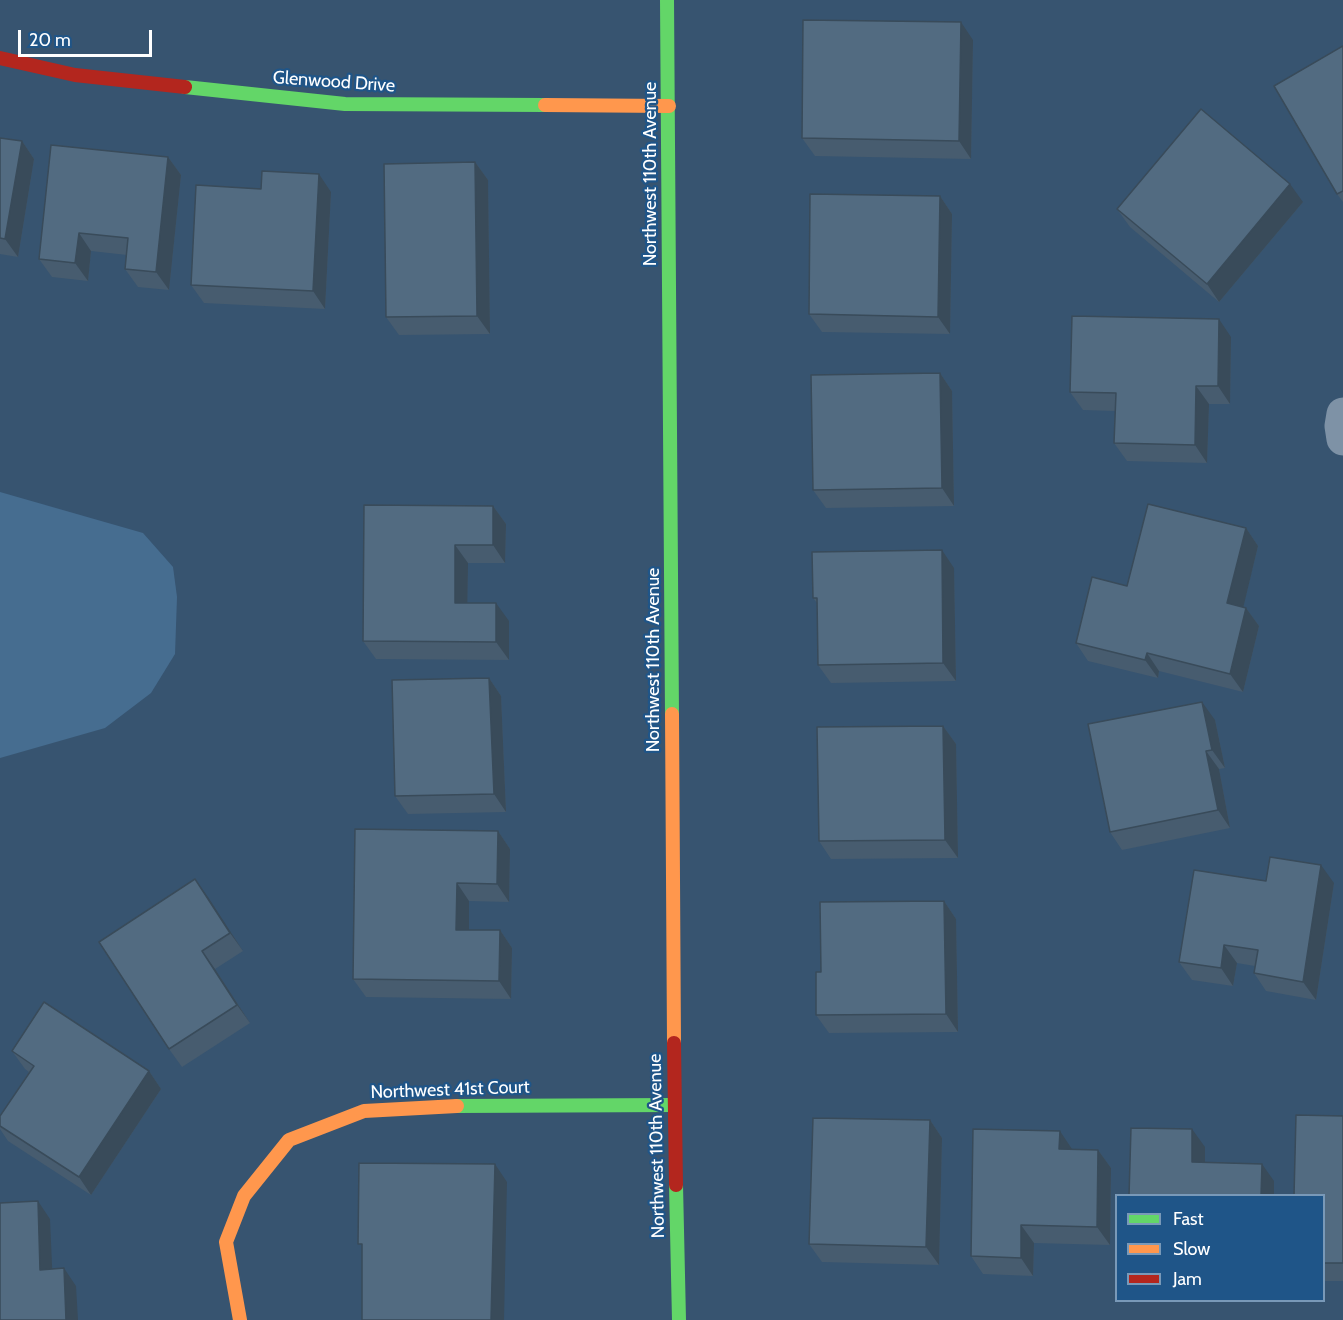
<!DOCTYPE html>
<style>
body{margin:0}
#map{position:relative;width:1343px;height:1320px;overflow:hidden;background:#375470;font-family:Cabin,sans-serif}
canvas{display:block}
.legend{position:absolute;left:1115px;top:1194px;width:210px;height:108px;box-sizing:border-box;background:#1f5588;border:2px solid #7999b8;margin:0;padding:8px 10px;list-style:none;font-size:18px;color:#fff}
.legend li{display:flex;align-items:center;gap:12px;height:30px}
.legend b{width:30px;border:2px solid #7999b8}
.scale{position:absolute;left:18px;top:30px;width:134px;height:27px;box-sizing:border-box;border:3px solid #fff;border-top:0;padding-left:8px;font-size:18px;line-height:21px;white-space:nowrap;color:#fff;-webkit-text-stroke:4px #1f5588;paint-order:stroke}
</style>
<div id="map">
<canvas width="1343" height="1320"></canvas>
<ul class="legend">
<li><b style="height:8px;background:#63d668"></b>Fast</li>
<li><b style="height:8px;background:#ff974d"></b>Slow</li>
<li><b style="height:8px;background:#b3261e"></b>Jam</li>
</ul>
<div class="scale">20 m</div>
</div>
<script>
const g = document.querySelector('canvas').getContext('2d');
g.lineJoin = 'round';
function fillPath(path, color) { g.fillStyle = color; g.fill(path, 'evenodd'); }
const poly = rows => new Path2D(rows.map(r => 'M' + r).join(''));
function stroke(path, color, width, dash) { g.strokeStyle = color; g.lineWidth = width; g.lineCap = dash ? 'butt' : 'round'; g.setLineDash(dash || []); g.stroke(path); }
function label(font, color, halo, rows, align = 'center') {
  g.font = font + ' Cabin,sans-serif'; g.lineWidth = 4.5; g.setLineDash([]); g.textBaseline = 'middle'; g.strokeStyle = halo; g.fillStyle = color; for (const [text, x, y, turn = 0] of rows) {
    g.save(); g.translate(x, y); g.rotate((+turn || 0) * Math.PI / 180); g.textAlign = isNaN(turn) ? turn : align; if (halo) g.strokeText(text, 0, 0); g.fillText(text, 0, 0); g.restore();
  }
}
fillPath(poly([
 [0,492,143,533,173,567,177,597,175,654,151,693,105,728,0,758]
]), '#466d90');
stroke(poly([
 [1343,414,1341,426,1343,439]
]), '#7e92a6', 33);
stroke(poly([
 [667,0,672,714],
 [185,87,345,104,545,105],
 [457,1106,674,1105],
 [676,1185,679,1320]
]), '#63d668', 14);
stroke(poly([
 [545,105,669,106],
 [672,714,674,1043],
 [240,1320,226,1242,244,1196,289,1140,364,1111,457,1106]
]), '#ff974d', 14);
stroke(poly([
 [0,58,75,75,185,87],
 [674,1043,676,1185]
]), '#b3261e', 14);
fillPath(poly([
 [973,40,971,159,815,156,802,138],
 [1343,46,1343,202,1337,194],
 [0,138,22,141,34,159,18,257,0,254],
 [168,157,181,175,169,290,138,287,125,269,127,255,91,251,88,281,52,277,39,259],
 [475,162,488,180,490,334,399,335,386,317],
 [331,192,325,309,204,303,191,285],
 [940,196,952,214,950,334,822,332,809,314],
 [1303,202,1219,302,1130,227,1117,209],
 [1231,337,1230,404,1209,404,1207,463,1127,461,1114,443,1115,411,1083,410,1070,392],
 [940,373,952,391,954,506,826,508,813,490],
 [493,506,506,524,505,563,468,563,467,603,509,621,509,660,376,659,363,641],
 [1246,528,1258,546,1243,607,1246,608,1259,626,1243,692,1159,671,1158,678,1088,661,1076,643,1127,586],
 [954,568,956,681,831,683,818,665,817,603,813,598],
 [489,678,501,696,506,812,408,814,395,796],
 [1215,720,1225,768,1219,769,1230,828,1122,850,1110,832],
 [943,726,956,744,958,858,831,859,819,841],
 [498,831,510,849,509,902,469,901,469,930,500,930,512,948,511,999,366,997,353,979],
 [195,879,243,951,215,969,250,1023,182,1067,169,1049],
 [1266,881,1334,883,1316,1000,1266,991,1254,973,1255,966,1237,963,1233,986,1192,980,1179,962],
 [944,901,956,919,958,1032,829,1033,816,1015,821,972],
 [12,1051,149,1071,161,1089,91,1195,8,1141,0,1129,0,1116,29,1072,25,1069],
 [1343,1116,1343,1281,1323,1281,1323,1196],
 [930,1120,942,1138,939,1265,822,1262,809,1244],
 [1072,1149,1072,1150,1098,1150,1111,1168,1110,1245,1034,1243,1033,1276,983,1274,971,1256]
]), '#475c6f');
fillPath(poly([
 [961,22,973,40,971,159,959,141],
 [22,141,34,159,18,257,5,239],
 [168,157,181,175,169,290,156,272],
 [475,162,488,180,490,334,477,316],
 [319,174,331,192,325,309,313,291],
 [1290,184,1303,202,1219,302,1207,284],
 [940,196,952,214,950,334,938,317],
 [79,233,91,251,88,281,75,263],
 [1219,319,1231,337,1230,404,1218,386],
 [940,373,952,391,954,506,942,488],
 [1196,386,1209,404,1207,463,1195,445],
 [493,506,506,524,505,563,493,545],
 [1246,528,1258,546,1240,621,1227,603],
 [455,545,468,563,467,621,455,603],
 [942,550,954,568,956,681,943,663],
 [496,603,509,621,509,660,496,642],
 [1246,608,1259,626,1243,692,1230,674],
 [1147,653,1159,671,1158,678,1145,660],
 [489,678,501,696,506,812,494,794],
 [1202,702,1215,720,1225,768,1212,750],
 [943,726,956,744,958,858,945,840],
 [1206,751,1219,769,1230,828,1218,810],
 [498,831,510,849,509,902,497,884],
 [1321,865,1334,883,1316,1000,1303,982],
 [195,879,208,897,243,951,230,933],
 [457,883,469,901,469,948,456,930],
 [944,901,956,919,958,1032,946,1014],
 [500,930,512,948,511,999,499,981],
 [1224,945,1237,963,1233,986,1221,968],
 [202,951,215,969,250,1023,237,1005],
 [149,1071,161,1089,91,1195,79,1177],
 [930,1120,942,1138,939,1265,926,1247],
 [1192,1129,1205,1147,1205,1180,1192,1162],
 [1060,1131,1072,1149,1072,1167,1059,1149],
 [1098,1150,1111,1168,1110,1245,1097,1227],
 [495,1164,507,1182,504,1320,491,1320],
 [1262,1164,1274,1181,1274,1196,1261,1196],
 [38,1201,50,1219,53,1288,40,1270],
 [1021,1225,1034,1243,1033,1276,1021,1258],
 [64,1268,76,1286,78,1320,66,1320]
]), '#394b5a');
const building = poly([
 [803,20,961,22,959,141,802,138,803,20],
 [1343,46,1343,191,1337,194,1274,86,1343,46],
 [1201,109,1290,184,1207,284,1117,209,1201,109],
 [0,138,22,141,5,239,0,238,0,138],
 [51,145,168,157,156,272,125,269,128,238,79,233,75,263,39,259,51,145],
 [475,162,477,316,386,317,384,164,475,162],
 [262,171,319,174,313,291,191,285,196,185,261,189,262,171],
 [810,194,940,196,938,317,809,314,810,194],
 [1072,316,1219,319,1218,386,1196,386,1195,445,1114,443,1116,393,1070,392,1072,316],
 [940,373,942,488,813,490,811,375,940,373],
 [1148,504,1246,528,1227,603,1246,608,1230,674,1147,653,1145,660,1076,643,1092,577,1127,586,1148,504],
 [364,505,493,506,493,545,455,545,455,603,496,603,496,642,363,641,364,505],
 [942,550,943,663,818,665,817,598,813,598,812,552,942,550],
 [489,678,494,794,395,796,392,680,489,678],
 [1202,702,1212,750,1206,751,1218,810,1110,832,1088,724,1202,702],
 [943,726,945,840,819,841,817,727,943,726],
 [355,829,498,831,497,884,457,883,456,930,500,930,499,981,353,979,355,829],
 [1270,857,1321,865,1303,982,1254,973,1258,950,1224,945,1221,968,1179,962,1194,870,1266,881,1270,857],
 [195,879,230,933,202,951,237,1005,169,1049,99,942,195,879],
 [944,901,946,1014,816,1015,816,972,821,972,820,902,944,901],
 [44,1002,149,1071,79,1177,0,1126,0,1116,34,1066,12,1051,44,1002],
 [1296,1115,1343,1116,1343,1263,1323,1263,1323,1196,1294,1196,1296,1115],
 [813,1118,930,1120,926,1247,809,1244,813,1118],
 [1131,1128,1192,1129,1192,1162,1262,1164,1261,1196,1129,1196,1131,1128],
 [973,1129,1060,1131,1059,1149,1098,1150,1097,1227,1021,1225,1021,1258,971,1256,973,1129],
 [359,1163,495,1164,491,1320,362,1320,362,1244,358,1244,359,1163],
 [38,1201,40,1270,64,1268,66,1320,0,1320,0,1203,38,1201]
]);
fillPath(building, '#526b81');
stroke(building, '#394b5a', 1.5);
label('18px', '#fff', '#1f5588', [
 ["Glenwood Drive",334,82,4],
 ["Northwest 110th Avenue",651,174,-90],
 ["Northwest 110th Avenue",654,660,-90],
 ["Northwest 41st Court",450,1090,-2],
 ["Northwest 110th Avenue",657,1146,-91]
]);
</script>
